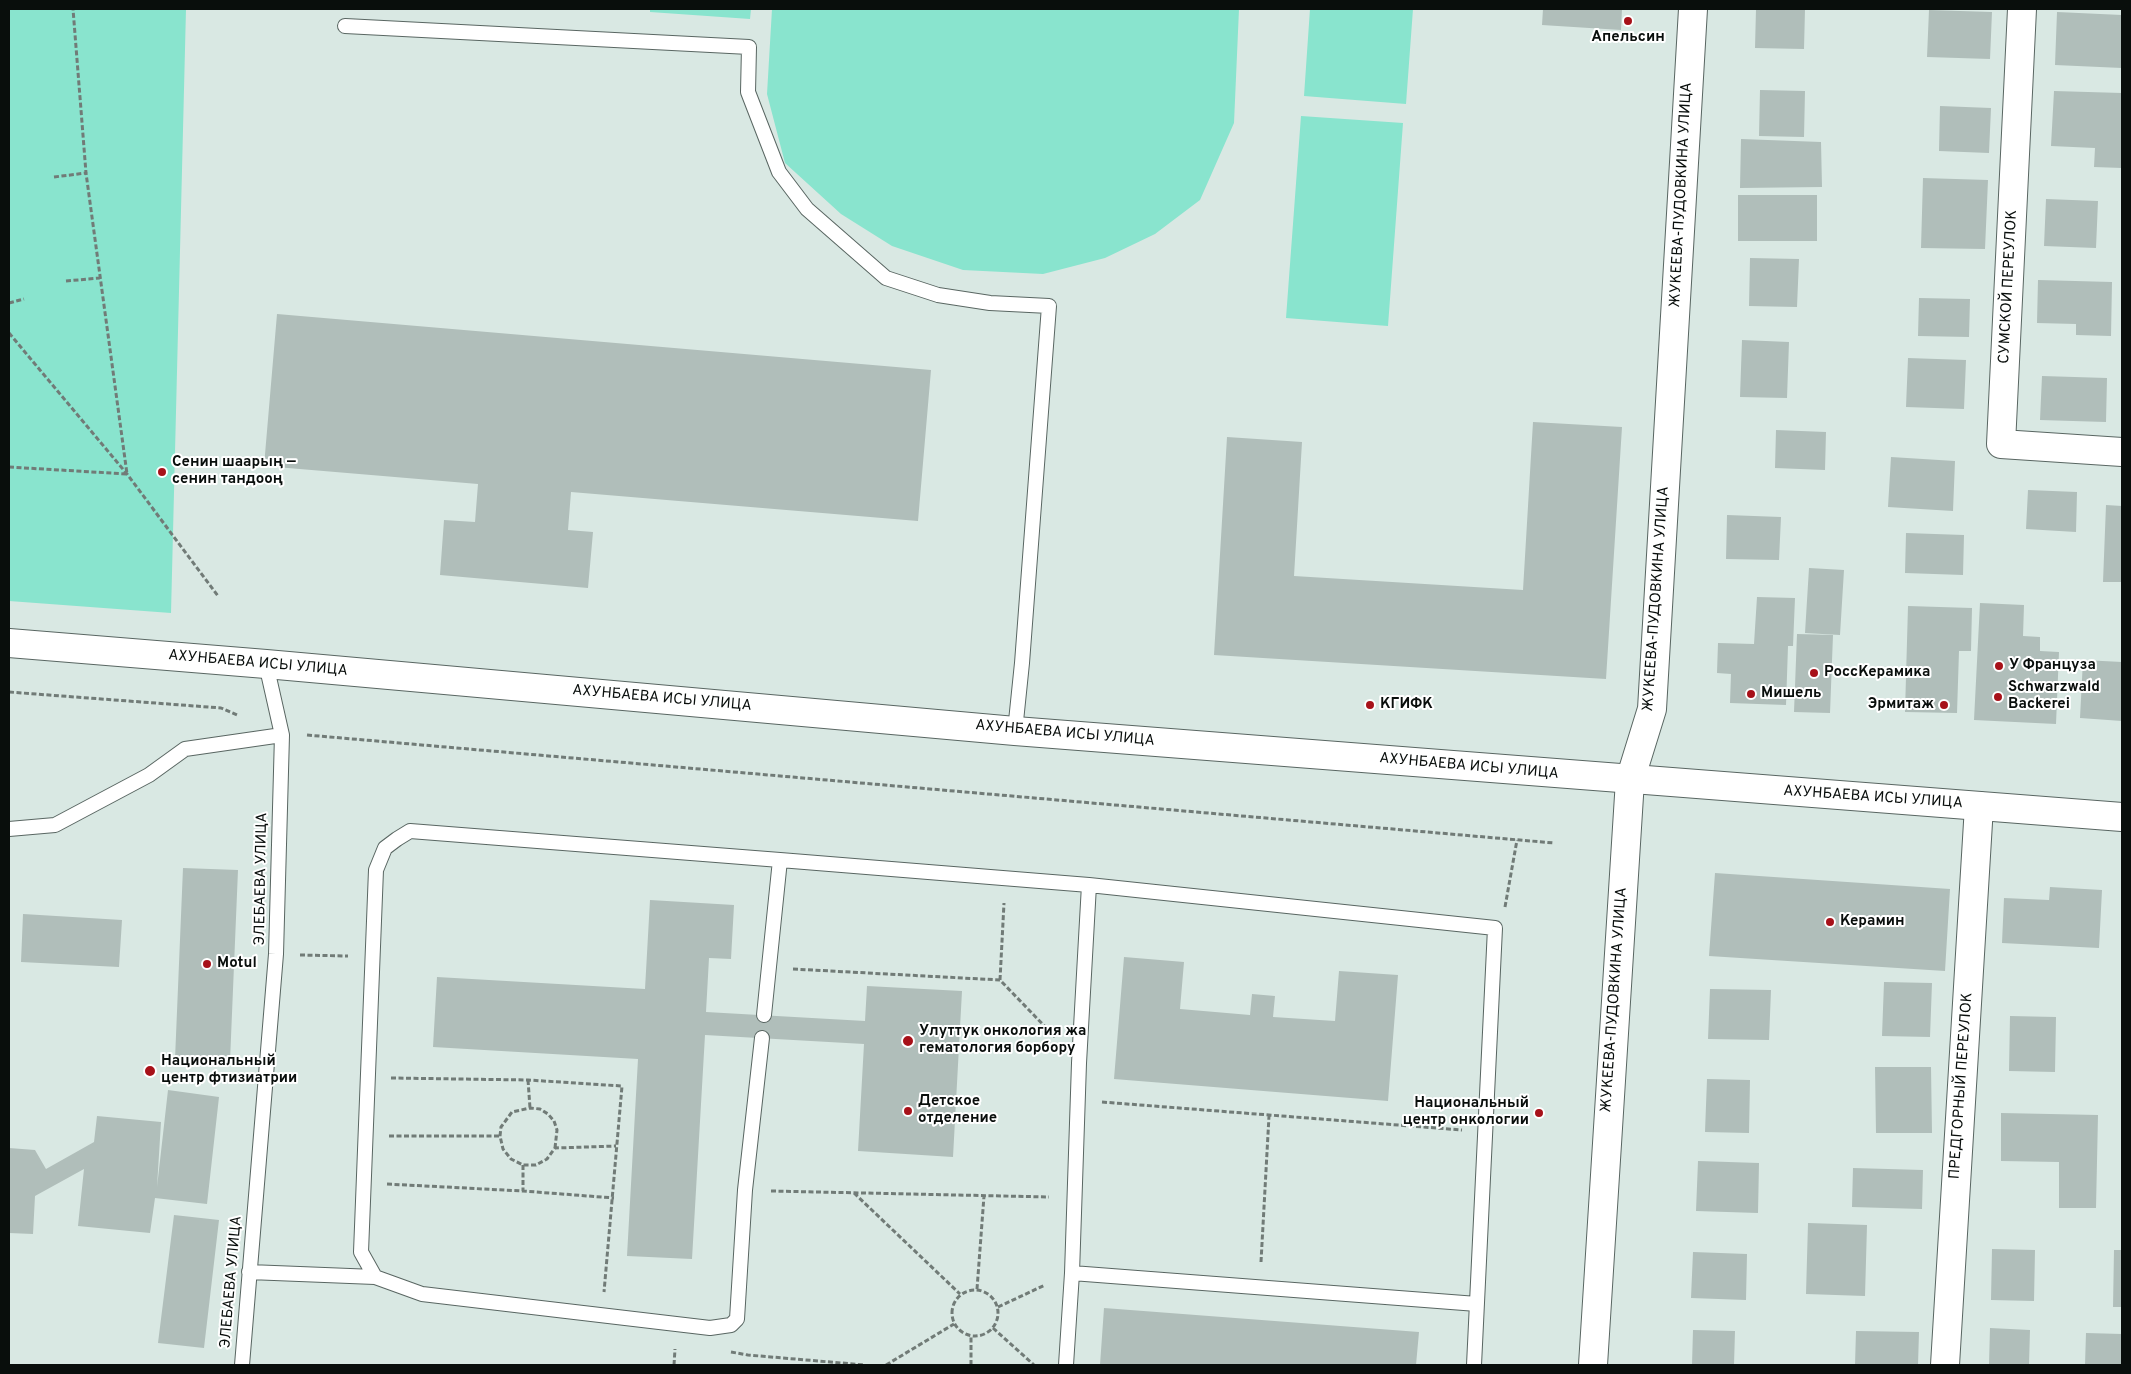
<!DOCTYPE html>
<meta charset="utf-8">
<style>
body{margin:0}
#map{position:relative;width:2131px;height:1374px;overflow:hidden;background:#d9e8e3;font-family:Overpass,sans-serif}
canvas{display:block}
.frame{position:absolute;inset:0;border:10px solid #090e0c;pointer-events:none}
</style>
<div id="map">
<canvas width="2131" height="1374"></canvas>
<div class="frame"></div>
</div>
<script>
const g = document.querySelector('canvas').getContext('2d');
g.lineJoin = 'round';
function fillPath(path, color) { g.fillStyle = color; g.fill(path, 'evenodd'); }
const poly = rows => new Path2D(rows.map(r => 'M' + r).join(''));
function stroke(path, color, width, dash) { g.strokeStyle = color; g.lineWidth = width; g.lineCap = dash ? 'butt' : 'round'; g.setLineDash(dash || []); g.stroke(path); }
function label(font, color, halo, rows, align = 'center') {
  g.font = font + ' Overpass,sans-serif'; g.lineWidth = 4; g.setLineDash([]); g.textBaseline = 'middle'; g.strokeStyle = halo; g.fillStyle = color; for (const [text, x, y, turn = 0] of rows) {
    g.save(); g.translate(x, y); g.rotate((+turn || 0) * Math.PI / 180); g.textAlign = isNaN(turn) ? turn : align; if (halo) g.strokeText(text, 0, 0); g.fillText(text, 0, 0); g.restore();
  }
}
fillPath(poly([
 [9,9,186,9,171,613,9,601],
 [650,9,751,9,750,19,650,12],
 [772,9,1239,9,1234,123,1200,200,1155,234,1105,258,1043,274,963,270,892,246,841,214,785,163,767,94],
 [1310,9,1413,9,1406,104,1304,96],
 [1301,116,1403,123,1388,326,1286,318]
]), '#89e4ce');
fillPath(poly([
 [1543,9,1622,9,1621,30,1542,25],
 [1756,9,1805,9,1804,49,1755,48],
 [1929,10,1992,12,1990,59,1927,57],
 [2057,12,2122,15,2122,68,2055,65],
 [1760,90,1805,91,1804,137,1759,136],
 [2054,91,2122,93,2122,168,2094,167,2095,148,2051,146],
 [1940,106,1991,108,1989,153,1939,151],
 [1741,139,1821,142,1822,187,1740,188],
 [1923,178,1988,180,1985,249,1921,248],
 [1738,195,1817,195,1817,241,1738,241],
 [2046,199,2098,201,2096,248,2044,246],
 [1750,258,1799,259,1797,307,1749,306],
 [2038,280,2112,282,2111,336,2076,335,2076,324,2037,323],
 [1919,298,1970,299,1969,337,1918,336],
 [277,314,931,370,918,521,571,492,568,530,593,532,588,588,440,575,444,520,475,522,478,484,264,466],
 [1742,340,1789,342,1787,398,1740,397],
 [1908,358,1966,360,1964,409,1906,407],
 [2042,376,2107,378,2106,422,2040,420],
 [1533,422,1622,427,1606,679,1214,655,1227,437,1302,442,1294,576,1523,590],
 [1776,430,1826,432,1825,470,1775,468],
 [1891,457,1955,461,1953,511,1888,507],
 [2028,490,2077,492,2076,532,2026,529],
 [2106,505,2122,506,2122,582,2103,582],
 [1727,515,1781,517,1779,560,1726,559],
 [1906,533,1964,535,1963,575,1905,573],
 [1809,568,1844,570,1840,635,1805,633],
 [1757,597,1795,598,1793,646,1788,646,1786,705,1730,703,1731,674,1717,673,1718,643,1754,644],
 [1980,603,2024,605,2023,636,2040,637,2040,651,2059,652,2056,724,1974,720],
 [1908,606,1972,608,1971,651,1959,651,1957,713,1905,712],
 [1797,634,1833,635,1830,713,1794,712],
 [2083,660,2122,662,2122,721,2080,718],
 [183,868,238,870,230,1061,175,1059],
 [1715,873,1950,889,1945,971,1709,956],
 [2050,887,2102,890,2099,948,2002,943,2004,898,2049,900],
 [650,900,734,905,731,959,709,958,706,1012,865,1021,867,986,962,991,953,1157,858,1151,864,1044,705,1035,692,1259,627,1256,638,1059,433,1047,437,977,645,989],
 [23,914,122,920,119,967,21,962],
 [1124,957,1184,962,1180,1009,1250,1015,1252,994,1275,996,1273,1017,1335,1021,1339,971,1398,975,1388,1101,1114,1079],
 [1884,982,1932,983,1930,1037,1882,1036],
 [1710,989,1771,990,1769,1040,1708,1039],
 [2010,1016,2056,1017,2055,1072,2009,1071],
 [1875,1067,1931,1067,1932,1133,1876,1133],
 [1707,1079,1750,1080,1749,1133,1705,1132],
 [168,1090,219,1097,207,1204,155,1198,150,1233,78,1226,84,1169,35,1196,33,1234,9,1233,9,1148,35,1150,46,1169,94,1142,97,1116,161,1122,157,1187],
 [2001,1113,2098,1115,2096,1208,2059,1208,2059,1162,2001,1161],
 [1698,1161,1759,1163,1758,1213,1696,1211],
 [1853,1168,1923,1170,1922,1209,1852,1207],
 [174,1215,219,1220,204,1348,158,1343],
 [1808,1223,1867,1225,1865,1296,1806,1294],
 [1992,1249,2035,1250,2034,1301,1991,1300],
 [2114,1250,2122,1250,2122,1307,2113,1307],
 [1693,1252,1747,1254,1746,1300,1691,1298],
 [1104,1308,1419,1332,1416,1365,1100,1365],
 [1990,1328,2030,1330,2029,1365,1989,1365],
 [1693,1330,1735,1331,1734,1365,1692,1365],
 [1856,1331,1919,1332,1918,1365,1855,1365],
 [2086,1333,2122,1334,2122,1365,2085,1365]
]), '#b0beba');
const lane = poly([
 [345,26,749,47,748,92,779,172,807,209,886,278,938,295,990,303,1049,306,1022,663,1015,731],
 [9,829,55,825,149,775,185,749,282,735],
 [780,860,1089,885,1495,928,1474,1365],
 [762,1038,745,1190,737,1319,731,1325,710,1328,422,1294,375,1277,361,1252,376,870,385,848,397,839,410,831,780,860,764,1015],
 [249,1272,375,1277],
 [1072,1273,1477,1304],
 [242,1365,276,954,282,735,266,664],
 [1066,1365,1072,1273,1079,1063,1089,885]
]);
const street = poly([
 [2022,9,2001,444,2122,452],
 [1945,1365,1979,806]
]);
const secondary = poly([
 [1593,1365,1630,780,1652,709,1693,9]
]);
const primary = poly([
 [9,643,266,664,1015,731,2122,817]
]);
stroke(lane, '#596662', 16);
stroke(street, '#596662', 30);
stroke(secondary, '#596662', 30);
stroke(primary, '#596662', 30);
stroke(poly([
 [54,177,86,173],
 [66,281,100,278],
 [9,303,24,299],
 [9,333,127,474,218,596],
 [9,467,127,474,86,173,73,9],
 [9,692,221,708,237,715],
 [307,735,1554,843],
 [1505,907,1517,840],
 [300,955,348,956],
 [793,969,1000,980,1055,1037],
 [1000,980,1004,903],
 [391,1078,528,1080,622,1086,604,1292],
 [528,1080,530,1108],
 [1102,1102,1462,1130],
 [389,1136,500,1136],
 [555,1148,557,1130,554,1121,548,1114,540,1109,530,1108,512,1112,501,1127,500,1136,503,1149,511,1159,523,1165,536,1165,547,1159,555,1148,616,1146],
 [523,1165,523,1191],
 [387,1184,523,1191,614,1198],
 [771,1191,1049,1197],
 [854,1193,960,1294],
 [1261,1262,1269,1116],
 [977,1289,984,1196],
 '952 1313a23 23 0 1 1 46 0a23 23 0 1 1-46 0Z',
 [998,1307,1045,1285],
 [993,1328,1034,1365],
 [731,1352,748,1355,865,1365],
 [674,1365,675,1349],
 [886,1365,954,1324],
 [971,1365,971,1336]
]), '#717b77', 3, [5, 2.5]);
stroke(lane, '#fff', 14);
stroke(street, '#fff', 28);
stroke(secondary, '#fff', 28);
stroke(primary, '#fff', 28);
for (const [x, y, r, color] of [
 [1628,21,5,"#a71119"],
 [162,472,5,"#a71119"],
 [1999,666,5,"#a71119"],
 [1814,673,5,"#a71119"],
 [1751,694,5,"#a71119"],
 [1998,697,5,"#a71119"],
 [1370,705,5,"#a71119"],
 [1944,705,5,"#a71119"],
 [1830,922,5,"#a71119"],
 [207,964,5,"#a71119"],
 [908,1041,6,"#a71119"],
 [150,1071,6,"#a71119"],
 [908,1111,5,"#a71119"],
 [1539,1113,5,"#a71119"]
]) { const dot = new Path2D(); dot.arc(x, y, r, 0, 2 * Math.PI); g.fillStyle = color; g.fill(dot); stroke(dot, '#fff', 2); }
label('bold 15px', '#090e0c', '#fff', [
 ["Апельсин",1628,38,"center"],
 ["Сенин шаарың —",172,463],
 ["сенин тандооң",172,480],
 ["У Француза",2009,666],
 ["РоссКерамика",1824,673],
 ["Schwarzwald",2008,688],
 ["Backerei",2008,705],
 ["Мишель",1761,694],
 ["КГИФК",1380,705],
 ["Эрмитаж",1934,705,"right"],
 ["Керамин",1840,922],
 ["Motul",217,964],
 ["Улуттук онкология жа",919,1032],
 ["гематология борбору",919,1049],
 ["Национальный",161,1062],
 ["центр фтизиатрии",161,1079],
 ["Детское",918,1102],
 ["отделение",918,1119],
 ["Национальный",1529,1104,"right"],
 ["центр онкологии",1529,1121,"right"]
], 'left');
label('15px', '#090e0c', '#fff', [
 ["ЖУКЕЕВА-ПУДОВКИНА УЛИЦА",1682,195,-87],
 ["СУМСКОЙ ПЕРЕУЛОК",2009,287,-87],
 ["ЖУКЕЕВА-ПУДОВКИНА УЛИЦА",1657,599,-86],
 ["АХУНБАЕВА ИСЫ УЛИЦА",258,664,5],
 ["АХУНБАЕВА ИСЫ УЛИЦА",662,699,5],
 ["АХУНБАЕВА ИСЫ УЛИЦА",1065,734,5],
 ["АХУНБАЕВА ИСЫ УЛИЦА",1469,767,5],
 ["АХУНБАЕВА ИСЫ УЛИЦА",1873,798,4],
 ["ЭЛЕБАЕВА УЛИЦА",262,879,-89],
 ["ЖУКЕЕВА-ПУДОВКИНА УЛИЦА",1615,1000,-86],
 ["ПРЕДГОРНЫЙ ПЕРЕУЛОК",1962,1086,-86],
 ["ЭЛЕБАЕВА УЛИЦА",232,1282,-85]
]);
</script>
